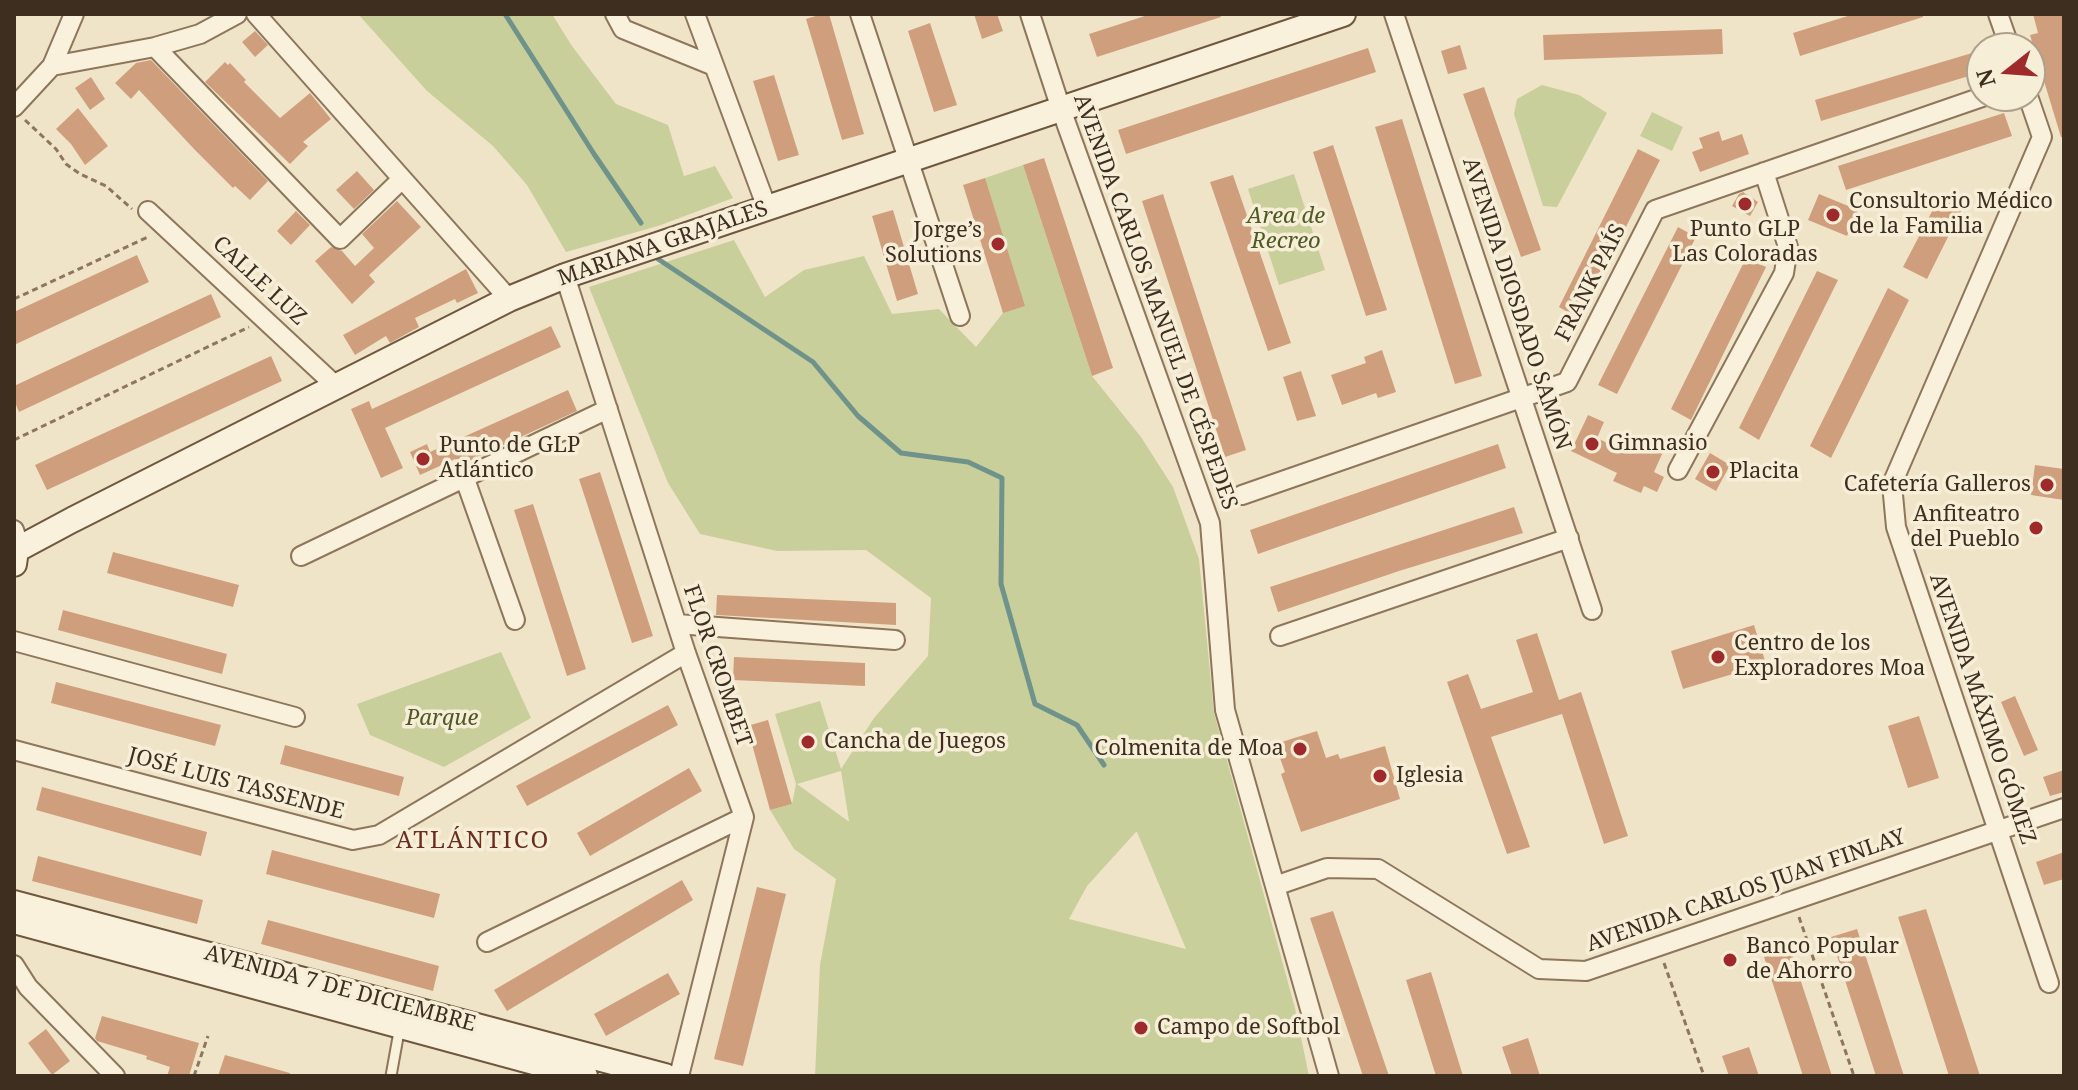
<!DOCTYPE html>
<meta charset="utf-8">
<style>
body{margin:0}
#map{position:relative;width:2078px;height:1090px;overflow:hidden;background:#f0e4c8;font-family:"Noto Serif",serif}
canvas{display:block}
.frame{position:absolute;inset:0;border:16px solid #3d2e20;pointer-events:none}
.north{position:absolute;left:1966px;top:32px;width:80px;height:80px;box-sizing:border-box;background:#f7eed8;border:2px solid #ada18e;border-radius:50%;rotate:253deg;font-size:22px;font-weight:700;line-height:32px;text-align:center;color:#3d2e20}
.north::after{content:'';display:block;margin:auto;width:28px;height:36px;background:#9e2a2b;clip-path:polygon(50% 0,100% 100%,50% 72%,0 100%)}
</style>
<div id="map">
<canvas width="2078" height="1090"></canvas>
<div class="frame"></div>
<div class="north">N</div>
</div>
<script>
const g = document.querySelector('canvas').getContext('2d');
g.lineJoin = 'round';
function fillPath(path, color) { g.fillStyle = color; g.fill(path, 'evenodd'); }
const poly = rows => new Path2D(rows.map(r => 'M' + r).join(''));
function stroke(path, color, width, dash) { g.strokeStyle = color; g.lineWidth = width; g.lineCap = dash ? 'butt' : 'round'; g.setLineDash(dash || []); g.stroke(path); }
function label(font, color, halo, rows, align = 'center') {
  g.font = font + ' "Noto Serif",serif'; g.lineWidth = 7; g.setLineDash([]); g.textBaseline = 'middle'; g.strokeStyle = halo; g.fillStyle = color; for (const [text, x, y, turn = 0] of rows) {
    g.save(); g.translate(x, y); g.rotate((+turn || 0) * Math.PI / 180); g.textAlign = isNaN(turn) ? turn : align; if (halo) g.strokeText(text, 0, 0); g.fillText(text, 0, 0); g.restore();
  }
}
fillPath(poly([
 [358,14,552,14,572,46,616,104,668,125,684,176,715,166,733,198,658,226,566,252,527,185,493,146,427,91],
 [1542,85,1579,95,1607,113,1557,207,1543,206,1514,114,1517,99],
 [1652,112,1683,127,1672,151,1640,136],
 [1023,165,1092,376,1141,437,1173,487,1199,559,1214,713,1295,1008,1309,1076,815,1076,820,965,836,879,794,849,770,810,792,804,796,784,775,714,820,701,841,769,874,718,928,656,931,598,866,550,777,551,700,534,668,483,589,287,734,240,765,297,804,270,864,256,892,314,939,309,976,347,1003,313,985,178],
 [841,771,849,821,848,821,797,784],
 [1136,832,1137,832,1186,949,1069,919,1087,886],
 [1294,174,1325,270,1279,285,1248,189],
 [501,652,531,718,444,767,370,735,357,704]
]), '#c9cf9b');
stroke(poly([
 [505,14,594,154,641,223],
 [658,259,813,362,858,416,901,453,968,462,1002,478,1001,584,1035,704,1077,725,1104,765]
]), '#6f938a', 5);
fillPath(poly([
 [822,14,829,14,864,134,842,140,806,19],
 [974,14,997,14,1003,31,982,39],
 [1151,14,1220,14,1221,17,1097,57,1089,34],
 [1854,14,1923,14,1923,17,1800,56,1793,33],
 [2033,14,2064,14,2064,137,2061,137,2030,35,2038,33],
 [930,23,957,105,934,112,908,31],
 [1722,29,1723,54,1544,60,1543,35],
 [255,31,268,45,255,57,242,42],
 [1460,45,1467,69,1448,74,1441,51],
 [1368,48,1376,72,1126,154,1118,130],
 [1982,50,1982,72,1821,121,1815,100],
 [151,60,268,181,250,200,235,186,233,188,194,149,139,90,131,99,115,83,136,63],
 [225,62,228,65,230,63,246,80,244,82,280,118,310,93,331,119,303,142,308,146,290,164,205,82],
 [774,75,799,155,778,161,753,81],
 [91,77,105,99,90,110,75,88],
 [1484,87,1541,250,1521,257,1463,94],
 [78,108,108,146,85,165,71,144,56,129],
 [2004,113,2012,136,1846,190,1838,166],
 [1402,119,1482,376,1455,384,1375,127],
 [1719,131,1722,141,1742,134,1749,154,1700,172,1692,152,1703,148,1699,138],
 [1333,145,1387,310,1366,316,1313,152],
 [1638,149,1660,160,1579,319,1559,307],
 [1044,158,1113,368,1092,376,1023,165],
 [357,171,374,190,354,209,336,190],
 [1233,175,1291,343,1268,351,1210,182],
 [985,178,1025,306,1003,313,963,185],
 [1743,192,1758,202,1750,216,1732,206,1739,194],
 [1163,194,1246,450,1225,457,1142,201],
 [1819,194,1858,210,1847,236,1808,220],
 [1939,198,1962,209,1927,279,1903,267],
 [397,201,421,227,369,275,375,282,352,304,315,261,331,247,342,251,355,266,374,248,362,234],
 [893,210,918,294,897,301,872,216],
 [296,211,310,225,291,245,277,231],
 [1678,227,1696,237,1617,394,1598,385],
 [137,255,149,282,14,345,14,312],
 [1746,258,1766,267,1691,420,1671,409],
 [466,269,478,293,457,303,455,299,415,318,419,327,390,343,386,336,355,355,343,335],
 [1817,271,1838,280,1759,440,1739,428],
 [1888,288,1909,300,1831,458,1810,446],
 [211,294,221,317,19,412,14,400,14,386],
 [551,326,561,347,385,428,403,468,381,478,351,409,369,401,372,409],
 [1382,350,1396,392,1378,398,1376,393,1342,405,1331,375,1366,363,1364,357],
 [271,356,282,381,47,490,35,465],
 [1301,371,1316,416,1297,421,1283,377],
 [568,390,577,411,458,466,455,459,420,475,410,452,427,444,430,452],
 [1588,415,1604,422,1597,438,1626,452,1632,438,1663,452,1654,472,1664,477,1657,492,1644,486,1641,493,1613,481,1617,473,1571,451],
 [1498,444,1506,468,1258,554,1250,530],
 [1710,453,1730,465,1716,491,1695,479],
 [2035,465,2064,469,2064,500,2031,495],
 [600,472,653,636,632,643,579,479],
 [533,504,586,669,567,676,514,510],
 [1514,507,1523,533,1399,571,1278,612,1270,587],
 [113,552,239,585,233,607,107,573],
 [717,595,896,603,896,625,716,615],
 [63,610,227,654,222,674,58,630],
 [1754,625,1766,664,1683,689,1671,651],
 [1537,633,1559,700,1581,692,1628,836,1604,844,1562,714,1491,737,1530,847,1507,854,1447,682,1468,674,1481,709,1533,692,1516,640],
 [734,657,865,663,865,686,733,680],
 [56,682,221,725,215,746,51,703],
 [2015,696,2038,750,2024,756,2001,702],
 [668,705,678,725,527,806,516,786],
 [1919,716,1939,778,1908,788,1888,726],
 [768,720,792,804,770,810,747,726],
 [1317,731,1326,758,1338,754,1340,759,1385,746,1400,799,1301,832,1281,774,1285,772,1275,744],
 [285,745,404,777,399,796,280,764],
 [689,768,702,791,590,856,577,833],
 [2064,770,2064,792,2050,796,2043,777],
 [42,787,207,832,201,856,36,810],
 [272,850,440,894,434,918,266,874],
 [2064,852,2064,879,2044,885,2036,862],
 [38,856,203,900,197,924,32,881],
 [682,880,693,900,507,1011,494,990],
 [757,887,786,894,743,1066,714,1059],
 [1926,909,1980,1076,1949,1076,1898,917],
 [1333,911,1389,1076,1363,1076,1310,918],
 [268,920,439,966,433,991,261,944],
 [1857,929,1904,1076,1876,1076,1831,937],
 [1790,948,1832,1076,1803,1076,1764,957],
 [1431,972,1463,1076,1436,1076,1406,980],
 [668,973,680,994,606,1036,594,1014],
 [102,1016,199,1043,189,1076,167,1076,170,1067,146,1059,147,1056,97,1041,95,1038],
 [46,1029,70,1061,52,1075,28,1043],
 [1528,1038,1540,1076,1512,1076,1502,1047],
 [1749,1047,1759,1076,1729,1076,1722,1056],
 [225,1055,290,1073,290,1076,218,1076]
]), '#cf9f7d');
const lane = poly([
 [391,1076,400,1026]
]);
const street = poly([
 [256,14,509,299],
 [615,14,623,29,714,66],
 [695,14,767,208],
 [860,14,960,316],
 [1030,14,1061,109,1210,523,1225,710,1329,1076],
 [1394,14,1592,610],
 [1998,14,2010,48],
 [155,47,340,239,402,179],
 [52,66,155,47,200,34,237,14],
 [2028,96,2042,137,1892,484,1896,527,2049,983],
 [14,107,52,66,74,14],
 [148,211,337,387],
 [565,276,686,653,744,817,679,1076],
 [1678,470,1784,273,1788,247,1764,172],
 [465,479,515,620],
 [1242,495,1567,382,1655,210,1985,96],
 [14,530,17,539,16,550],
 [301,556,608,409],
 [677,624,895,640],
 [1280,636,1569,538],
 [14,641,295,717],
 [14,750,353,840,379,835,686,653],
 [1275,886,1327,868,1378,869,1539,969,1586,971,2064,808],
 [487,942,744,817],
 [14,965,28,987,115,1076]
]);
const secondary = poly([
 [14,564,16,550,72,520,509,299,565,276,1343,14],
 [14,903,665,1076],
 [14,921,585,1076]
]);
stroke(lane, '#8d765c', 13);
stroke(street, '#8d765c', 22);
stroke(secondary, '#6f573f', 28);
stroke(poly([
 [25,120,56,149,66,164,80,174,106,186,132,209],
 [14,299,148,237],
 [14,440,249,327],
 [1799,917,1854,1076],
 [1664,963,1704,1076],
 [194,1076,208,1036]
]), '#8d765c', 3, [6, 4]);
stroke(lane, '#faf1dc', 9);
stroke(street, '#faf1dc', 18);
stroke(secondary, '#faf1dc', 24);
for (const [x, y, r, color] of [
 [1745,204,8,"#9e2a2b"],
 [1833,215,8,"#9e2a2b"],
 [998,244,8,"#9e2a2b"],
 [1592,444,8,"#9e2a2b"],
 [423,459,8,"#9e2a2b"],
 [1713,472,8,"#9e2a2b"],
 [2047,485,8,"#9e2a2b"],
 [2036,528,8,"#9e2a2b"],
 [1718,657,8,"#9e2a2b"],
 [808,742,8,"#9e2a2b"],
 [1300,749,8,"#9e2a2b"],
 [1380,776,8,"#9e2a2b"],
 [1730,960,8,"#9e2a2b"],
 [1141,1028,8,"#9e2a2b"]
]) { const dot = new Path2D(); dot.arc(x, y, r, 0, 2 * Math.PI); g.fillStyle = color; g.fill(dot); stroke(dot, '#f7eed8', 3); }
label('22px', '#3d2e20', '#f7eed8', [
 ["Consultorio Médico",1849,202],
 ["de la Familia",1849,227],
 ["Punto GLP",1745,230,"center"],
 ["Las Coloradas",1745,255,"center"],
 ["Jorge’s",982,231,"right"],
 ["Solutions",982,256,"right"],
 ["Gimnasio",1608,444],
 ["Punto de GLP",439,446],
 ["Atlántico",439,471],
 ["Placita",1729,472],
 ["Cafetería Galleros",2031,485,"right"],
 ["Anfiteatro",2020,515,"right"],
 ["del Pueblo",2020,540,"right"],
 ["Centro de los",1734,644],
 ["Exploradores Moa",1734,669],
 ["Cancha de Juegos",824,742],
 ["Colmenita de Moa",1284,749,"right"],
 ["Iglesia",1396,776],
 ["Banco Popular",1746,947],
 ["de Ahorro",1746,972],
 ["Campo de Softbol",1157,1028]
], 'left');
label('italic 22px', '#4d5a26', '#f7eed8', [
 ["Area de",1286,217],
 ["Recreo",1286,242],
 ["Parque",442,719]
]);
label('22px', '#3d2e20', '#f7eed8', [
 ["MARIANA GRAJALES",663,244,-19],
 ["CALLE LUZ",259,281,43],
 ["FRANK PAÍS",1591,283,-63],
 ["AVENIDA CARLOS MANUEL DE CÉSPEDES",1155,302,70],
 ["AVENIDA DIOSDADO SAMÓN",1516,304,72],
 ["FLOR CROMBET",717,666,71],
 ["AVENIDA MÁXIMO GÓMEZ",1982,709,71],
 ["JOSÉ LUIS TASSENDE",236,784,15],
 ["AVENIDA CARLOS JUAN FINLAY",1746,891,-19],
 ["AVENIDA 7 DE DICIEMBRE",340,989,15]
]);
g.letterSpacing = '2px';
label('24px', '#6b2e1e', '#f7eed8', [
 ["ATLÁNTICO",473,841]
]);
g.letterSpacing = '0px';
</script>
